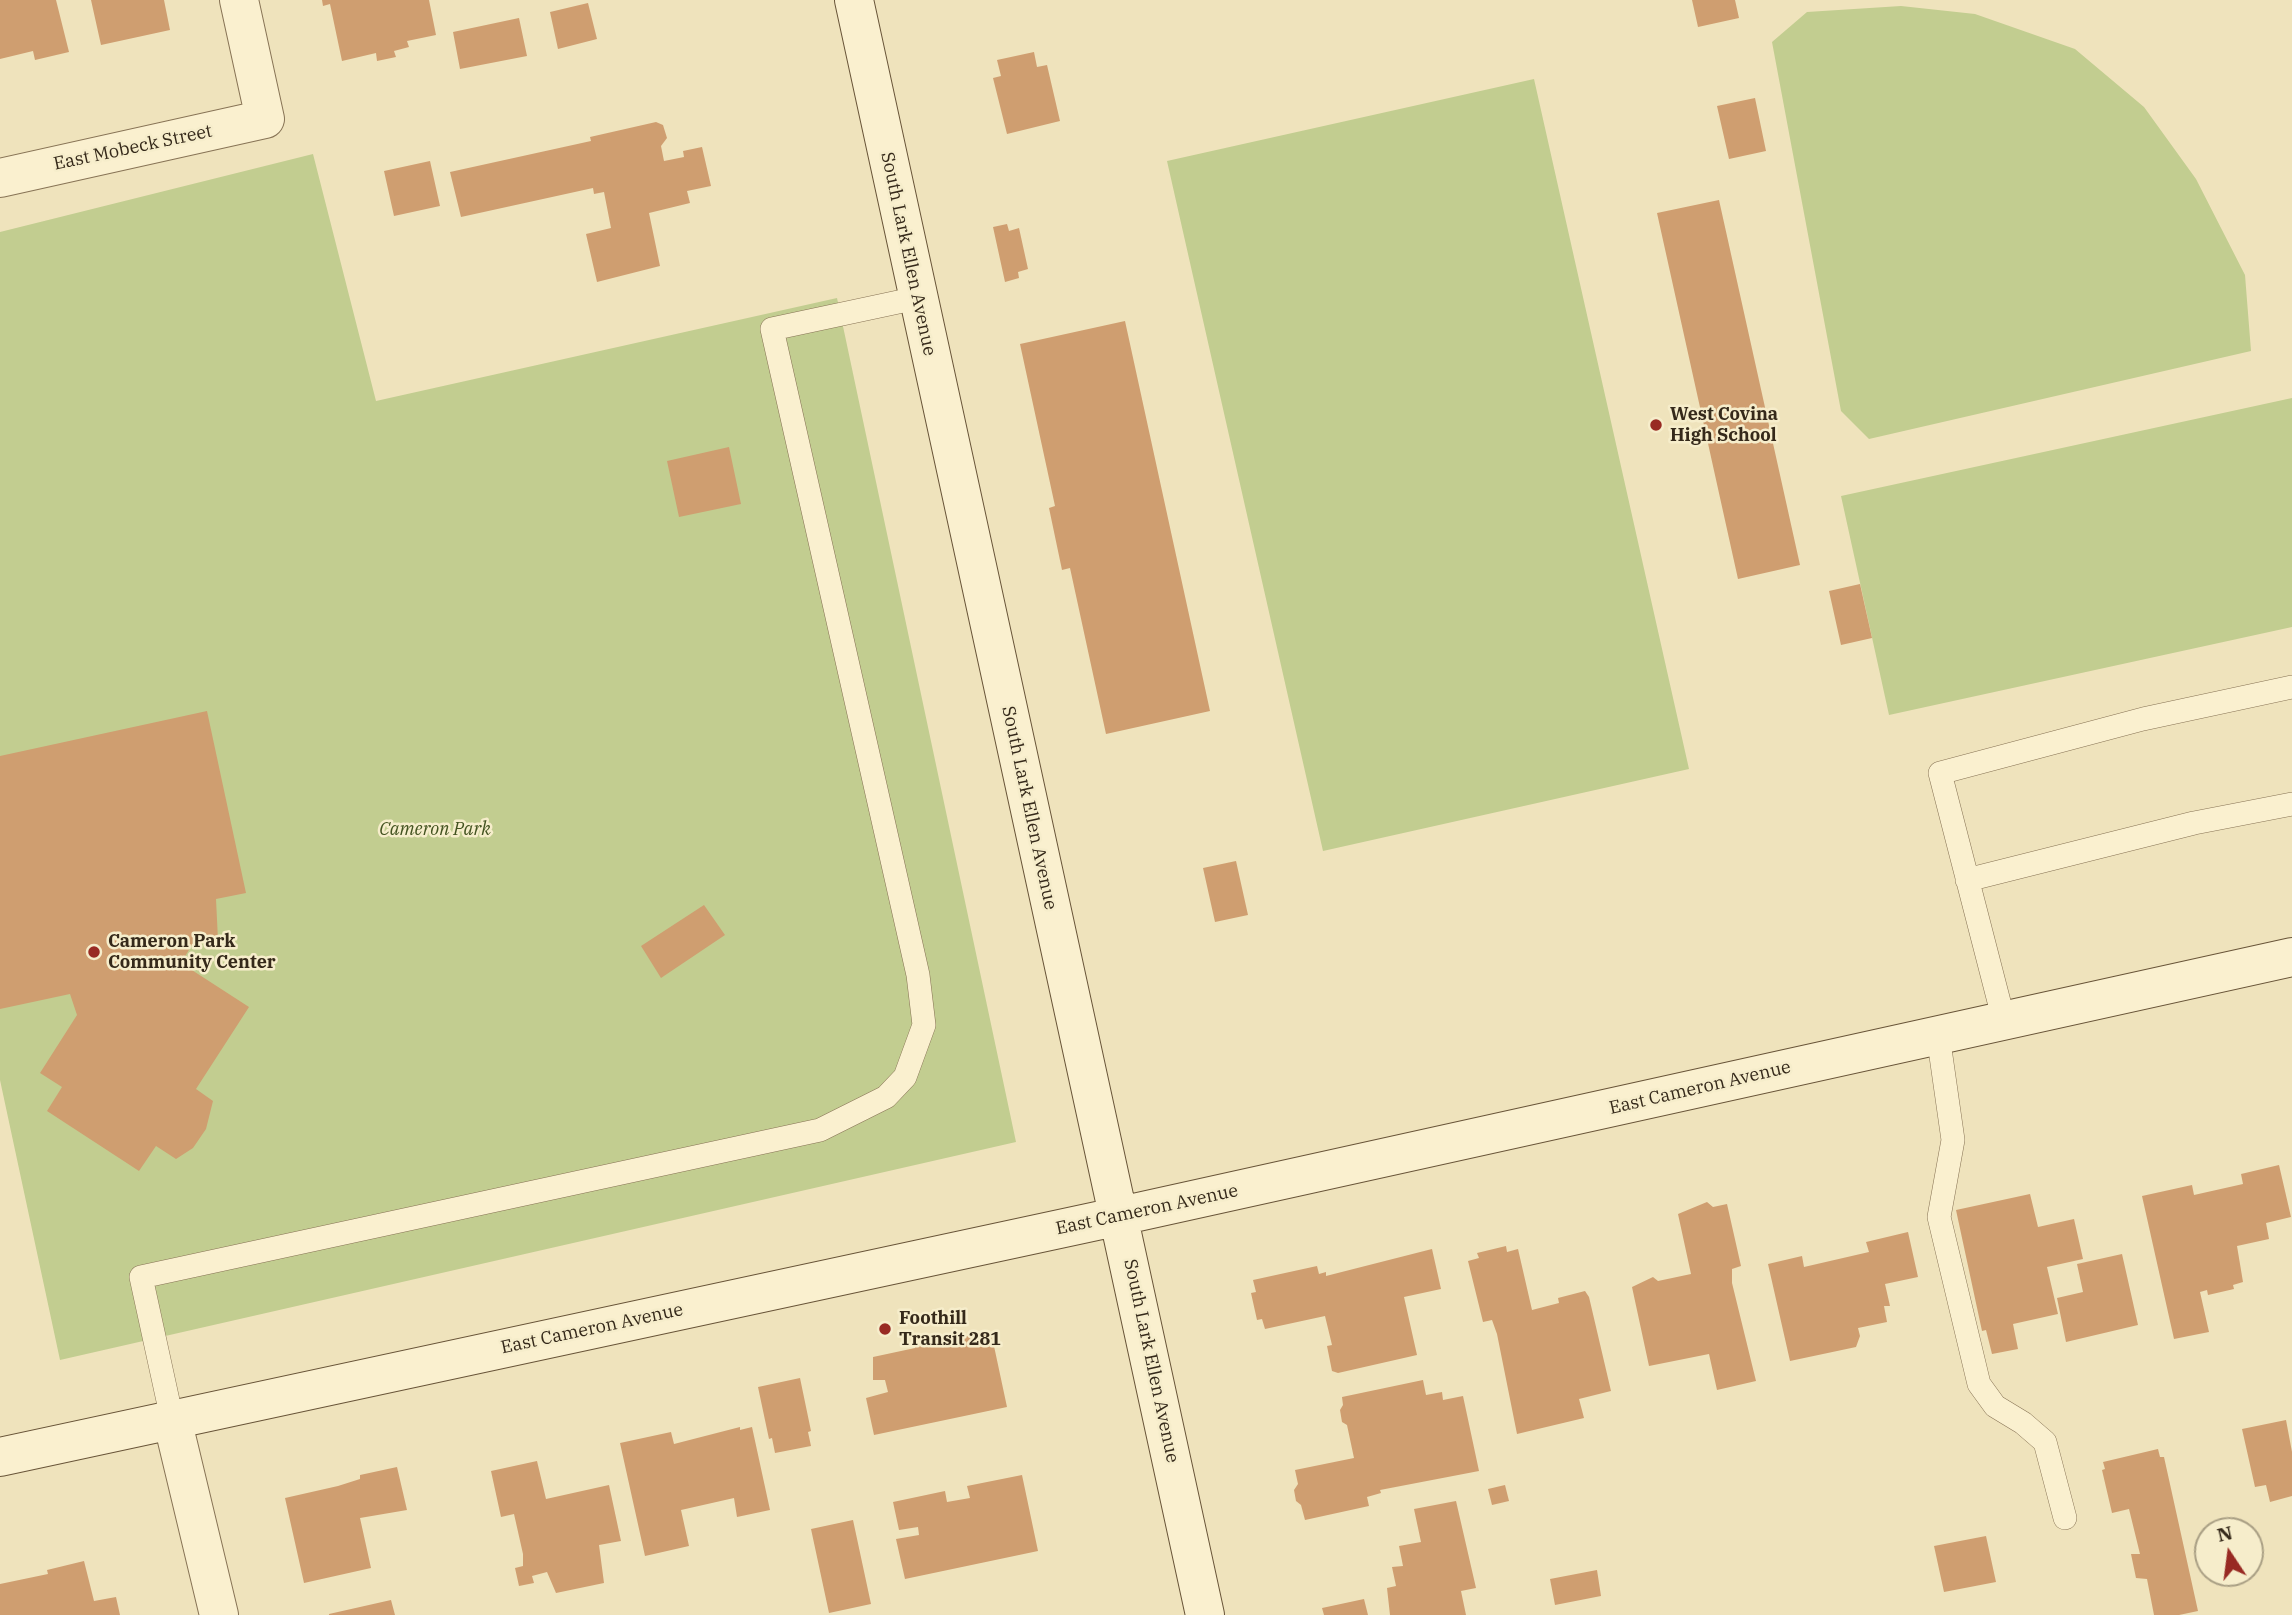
<!DOCTYPE html>
<style>
body{margin:0}
#map{position:relative;width:2292px;height:1615px;overflow:hidden;background:#efe3bc;font-family:"IBM Plex Serif",serif}
canvas{display:block}
.north{position:absolute;left:2194px;top:1517px;width:70px;height:70px;box-sizing:border-box;background:#f6edcb;border:2px solid #a99f84;border-radius:50%;rotate:347deg;font-size:19px;font-weight:700;line-height:28px;text-align:center;color:#35291a}
.north::after{content:'';display:block;margin:auto;width:24px;height:32px;background:#982a23;clip-path:polygon(50% 0,100% 100%,50% 72%,0 100%)}
</style>
<div id="map">
<canvas width="2292" height="1615"></canvas>
<div class="north">N</div>
</div>
<script>
const g = document.querySelector('canvas').getContext('2d');
g.lineJoin = 'round';
function fillPath(path, color) { g.fillStyle = color; g.fill(path, 'evenodd'); }
const poly = rows => new Path2D(rows.map(r => 'M' + r).join(''));
function stroke(path, color, width, dash) { g.strokeStyle = color; g.lineWidth = width; g.lineCap = dash ? 'butt' : 'round'; g.setLineDash(dash || []); g.stroke(path); }
function label(font, color, halo, rows, align = 'center') {
  g.font = font + ' "IBM Plex Serif",serif'; g.lineWidth = 5; g.setLineDash([]); g.textBaseline = 'middle'; g.strokeStyle = halo; g.fillStyle = color; for (const [text, x, y, turn = 0] of rows) {
    g.save(); g.translate(x, y); g.rotate((+turn || 0) * Math.PI / 180); g.textAlign = isNaN(turn) ? turn : align; if (halo) g.strokeText(text, 0, 0); g.fillText(text, 0, 0); g.restore();
  }
}
fillPath(poly([
 [1901,6,1975,14,2075,49,2144,107,2196,179,2245,275,2251,351,1869,439,1841,411,1772,42,1807,12],
 [1534,79,1689,769,1323,851,1167,161],
 [313,154,376,401,837,298,1016,1142,60,1360,0,1080,0,232],
 [2292,398,2292,627,1889,715,1841,496]
]), '#c2cd90');
fillPath(poly([
 [0,0,56,0,69,52,35,60,33,51,0,59],
 [91,0,164,0,170,30,101,45],
 [322,0,429,0,436,35,407,41,409,47,394,51,396,57,377,61,376,53,342,61,330,4,323,6],
 [1692,0,1735,0,1739,18,1698,27],
 [588,3,597,39,558,49,550,12],
 [519,18,527,56,460,69,453,32],
 [1034,52,1037,67,1047,65,1060,121,1007,134,993,78,1001,76,997,60],
 [1755,98,1766,151,1729,159,1717,106],
 [656,122,663,125,667,138,661,146,664,161,684,157,683,151,702,147,711,186,687,191,690,203,649,213,660,266,597,282,586,234,611,228,604,192,594,194,593,188,461,217,450,172,591,141,590,137],
 [430,161,440,206,394,216,384,171],
 [1719,200,1800,565,1738,579,1657,213],
 [1007,224,1009,231,1019,228,1028,269,1018,272,1019,278,1005,282,993,227],
 [1125,321,1210,711,1106,734,1070,568,1062,570,1049,508,1055,506,1020,344],
 [729,447,741,504,679,517,667,461],
 [1860,584,1872,638,1841,645,1829,591],
 [207,711,246,893,216,899,218,940,195,940,181,963,249,1007,196,1089,213,1101,206,1129,193,1148,176,1159,156,1146,139,1171,47,1111,62,1087,40,1073,77,1015,70,994,0,1009,0,756],
 [1236,861,1248,915,1215,922,1203,868],
 [704,905,725,935,661,978,641,946],
 [2279,1165,2291,1217,2266,1223,2269,1239,2237,1246,2243,1282,2233,1285,2234,1289,2208,1295,2207,1290,2200,1292,2209,1332,2174,1339,2142,1196,2192,1185,2194,1195,2243,1184,2241,1174],
 [2030,1194,2038,1227,2074,1219,2083,1259,2047,1267,2058,1314,2013,1324,2018,1349,1992,1354,1986,1330,1982,1331,1956,1210],
 [1707,1202,1713,1207,1727,1204,1741,1266,1732,1269,1732,1283,1756,1381,1717,1390,1709,1354,1649,1366,1632,1287,1653,1277,1658,1281,1691,1274,1678,1214],
 [1908,1232,1918,1277,1885,1284,1890,1306,1884,1306,1887,1322,1858,1328,1860,1336,1856,1347,1790,1361,1768,1264,1802,1256,1804,1267,1869,1252,1866,1242],
 [1506,1246,1507,1252,1518,1249,1532,1310,1559,1303,1558,1298,1585,1291,1589,1297,1611,1391,1579,1399,1584,1418,1517,1434,1497,1334,1492,1320,1483,1322,1468,1261,1479,1258,1477,1253],
 [1432,1249,1441,1289,1404,1297,1417,1355,1338,1373,1332,1371,1327,1346,1332,1345,1325,1316,1265,1329,1262,1319,1257,1320,1251,1293,1256,1292,1253,1280,1317,1266,1319,1274,1326,1272,1326,1276],
 [2122,1254,2138,1325,2066,1342,2057,1298,2083,1292,2077,1264],
 [991,1332,1007,1407,874,1435,866,1398,888,1392,885,1380,873,1380,873,1357,915,1348,915,1345],
 [800,1378,811,1431,808,1432,811,1446,775,1453,772,1438,769,1439,758,1387],
 [1423,1380,1426,1395,1442,1392,1443,1400,1463,1396,1479,1471,1380,1490,1381,1493,1367,1497,1369,1506,1305,1520,1301,1505,1296,1501,1294,1490,1298,1484,1295,1470,1354,1458,1347,1425,1342,1422,1340,1410,1343,1405,1342,1397],
 [2286,1420,2292,1452,2292,1496,2270,1502,2266,1485,2255,1487,2242,1429],
 [740,1427,740,1430,752,1427,770,1510,737,1517,734,1498,681,1510,689,1546,645,1556,620,1443,671,1432,674,1444],
 [2158,1449,2160,1457,2164,1457,2198,1611,2179,1615,2154,1615,2147,1579,2136,1578,2131,1554,2140,1554,2129,1509,2112,1513,2102,1470,2105,1469,2103,1462],
 [537,1461,546,1499,609,1485,621,1541,599,1545,604,1583,556,1593,547,1572,532,1576,534,1583,519,1586,515,1568,523,1566,523,1554,514,1514,501,1517,491,1471],
 [397,1467,407,1510,360,1518,371,1568,304,1583,285,1498,338,1486,360,1479,360,1475],
 [1022,1475,1038,1551,905,1579,896,1539,919,1535,918,1527,899,1530,893,1502,945,1491,947,1502,970,1498,967,1486],
 [1505,1485,1509,1501,1492,1505,1488,1489],
 [1456,1501,1476,1588,1461,1591,1466,1615,1390,1615,1387,1588,1396,1586,1392,1567,1403,1566,1399,1546,1421,1542,1414,1509],
 [853,1520,871,1604,829,1613,811,1529],
 [1986,1536,1996,1582,1944,1592,1934,1546],
 [84,1561,94,1601,116,1597,120,1615,0,1615,0,1584,48,1574,47,1570],
 [1597,1570,1601,1596,1555,1605,1550,1579],
 [1364,1599,1368,1615,1324,1615,1322,1608],
 [391,1600,395,1615,329,1615,329,1614]
]), '#cf9e70');
const lane = poly([
 [1967,880,2194,823,2292,804],
 [2004,1021,1940,773,2143,719,2292,687],
 [1938,1035,1953,1140,1939,1217,1979,1384,1995,1406,2023,1423,2045,1442,2065,1518],
 [172,1419,141,1277,820,1130,886,1097,905,1077,924,1025,918,975,772,329,917,298]
]);
const street = poly([
 [0,178,265,119,239,0],
 [172,1419,219,1615]
]);
const secondary = poly([
 [854,0,1205,1615],
 [0,1457,1120,1216,2292,957]
]);
stroke(lane, '#877355', 24);
stroke(street, '#877355', 40);
stroke(secondary, '#685438', 40);
stroke(lane, '#faf0cf', 23);
stroke(street, '#faf0cf', 38);
stroke(secondary, '#faf0cf', 38);
for (const [x, y, r, color] of [
 [1656,425,7,"#982a23"],
 [94,952,7,"#982a23"],
 [885,1329,7,"#982a23"]
]) { const dot = new Path2D(); dot.arc(x, y, r, 0, 2 * Math.PI); g.fillStyle = color; g.fill(dot); stroke(dot, '#f6edcb', 2.5); }
label('18px', '#35291a', '#f6edcb', [
 ["East Mobeck Street",133,148,-12],
 ["South Lark Ellen Avenue",908,254,78],
 ["South Lark Ellen Avenue",1029,808,78],
 ["East Cameron Avenue",1700,1088,-13],
 ["East Cameron Avenue",1147,1210,-12],
 ["East Cameron Avenue",592,1329,-12],
 ["South Lark Ellen Avenue",1151,1361,78]
]);
label('bold 18px', '#35291a', '#f6edcb', [
 ["West Covina",1670,415],
 ["High School",1670,436],
 ["Cameron Park",108,942],
 ["Community Center",108,963],
 ["Foothill",899,1319],
 ["Transit 281",899,1340]
], 'left');
label('italic 18px', '#435320', '#f6edcb', [
 ["Cameron Park",435,830]
]);
</script>
